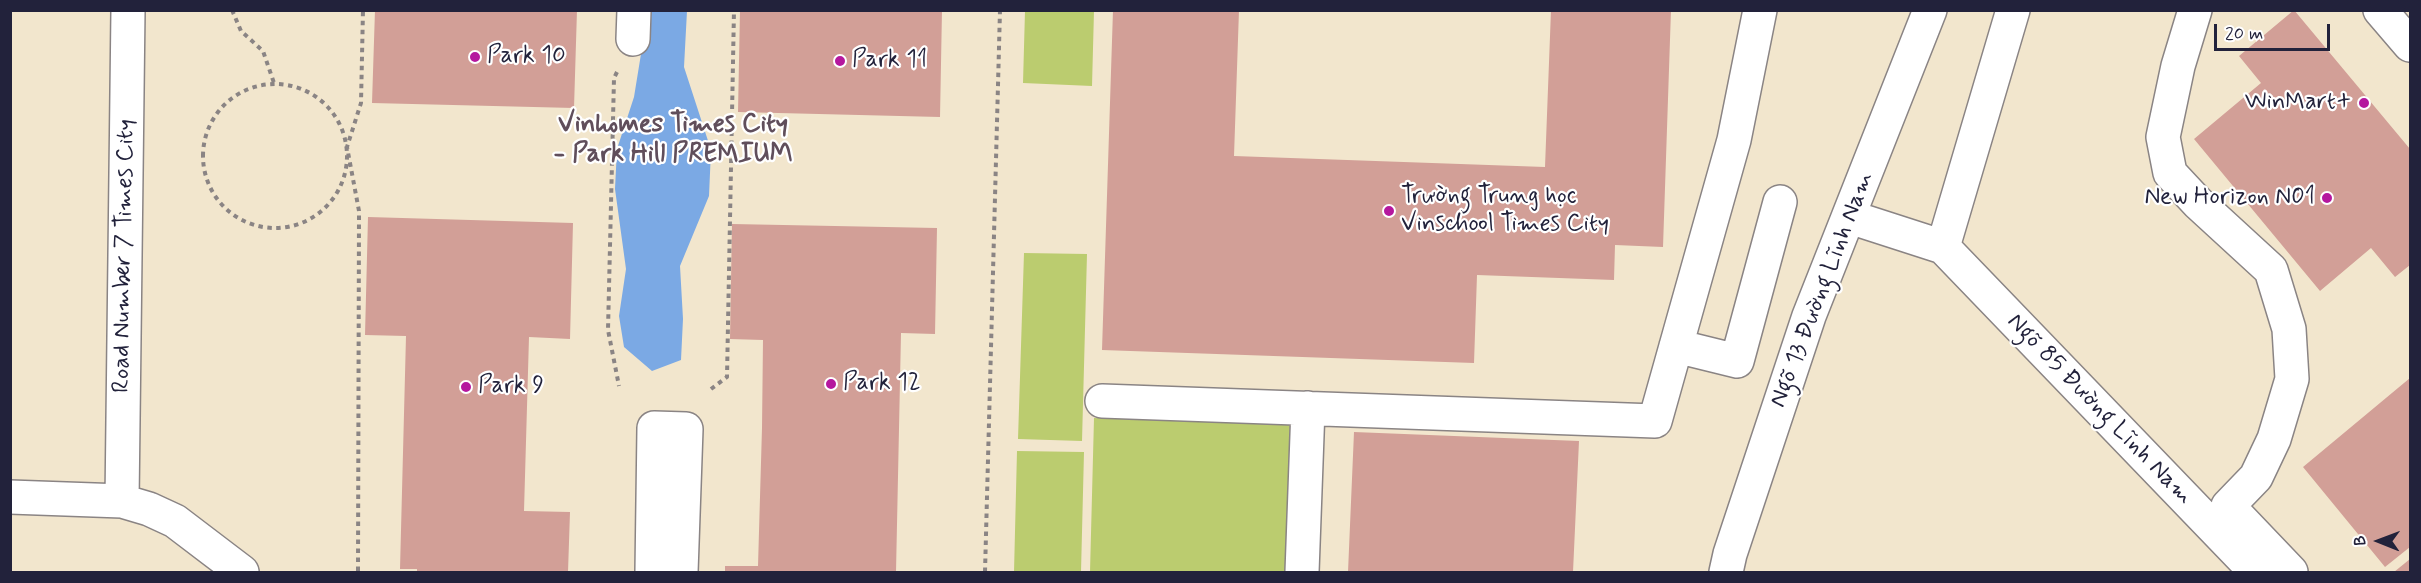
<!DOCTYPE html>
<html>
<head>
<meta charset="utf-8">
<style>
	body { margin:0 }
	#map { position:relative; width:2421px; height:583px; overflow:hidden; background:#f2e6cd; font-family:Mynerve,sans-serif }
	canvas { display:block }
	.frame { position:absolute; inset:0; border:12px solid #22223b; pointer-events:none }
	.north { position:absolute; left:2349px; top:511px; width:60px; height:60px; -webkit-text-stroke:4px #fff; paint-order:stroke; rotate:271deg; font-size:16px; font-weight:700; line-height:24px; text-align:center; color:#22223b }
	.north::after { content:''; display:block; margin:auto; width:21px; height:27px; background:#22223b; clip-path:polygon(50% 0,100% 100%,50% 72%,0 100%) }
	.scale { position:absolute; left:2214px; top:24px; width:116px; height:27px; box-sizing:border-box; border:3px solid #22223b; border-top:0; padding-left:8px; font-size:18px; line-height:21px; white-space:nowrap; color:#22223b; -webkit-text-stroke:4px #fff; paint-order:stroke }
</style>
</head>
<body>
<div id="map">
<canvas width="2421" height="583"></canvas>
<div class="frame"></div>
<div class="north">B</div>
<div class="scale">20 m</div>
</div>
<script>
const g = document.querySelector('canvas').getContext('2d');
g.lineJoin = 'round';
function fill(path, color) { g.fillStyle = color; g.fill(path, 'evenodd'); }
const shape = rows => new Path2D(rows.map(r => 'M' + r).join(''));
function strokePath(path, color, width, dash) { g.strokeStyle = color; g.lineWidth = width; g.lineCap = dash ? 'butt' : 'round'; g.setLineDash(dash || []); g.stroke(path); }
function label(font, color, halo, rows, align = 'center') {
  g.font = font + ' Mynerve,sans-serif'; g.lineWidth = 4.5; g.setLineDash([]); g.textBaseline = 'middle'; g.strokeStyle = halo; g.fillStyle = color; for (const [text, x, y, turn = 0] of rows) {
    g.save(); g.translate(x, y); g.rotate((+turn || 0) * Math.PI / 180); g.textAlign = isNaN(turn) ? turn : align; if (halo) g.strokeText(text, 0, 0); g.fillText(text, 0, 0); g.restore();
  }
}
const green = shape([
	[1025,11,1094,11,1092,86,1023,83],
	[1024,253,1087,254,1082,441,1018,439],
	[1094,418,1290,422,1286,572,1090,572],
	[1017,451,1084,452,1081,572,1014,572]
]);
const water = shape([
	[648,11,687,11,684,67,711,150,709,196,680,266,683,319,681,360,652,371,624,347,619,316,626,269,615,189,617,149,634,97]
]);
const building = shape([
	[375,10,577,10,574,108,372,103],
	[740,10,942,10,940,117,738,112],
	[1113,10,1239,10,1234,156,1545,167,1551,10,1671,10,1663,247,1615,245,1614,280,1477,275,1474,363,1102,350],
	[2294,10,2410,149,2410,265,2395,277,2371,248,2320,291,2194,139,2261,83,2239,56],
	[368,217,573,223,570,339,529,337,524,511,570,512,568,572,417,572,417,569,400,569,406,336,365,335],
	[732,224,937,228,935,334,901,333,896,572,725,572,725,566,758,566,762,428,763,340,730,339],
	[2410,378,2410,547,2385,567,2303,467],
	[1354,432,1579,441,1573,572,1348,572],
	[2410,559,2410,572,2394,572]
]);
const path = shape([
	[232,10,241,31,263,51,274,83],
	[617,72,614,78,608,330,619,386],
	'203 156a72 72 0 1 1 144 0a72 72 0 1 1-144 0Z',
	[711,389,727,377,734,10],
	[358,571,359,211,347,147,361,103,363,10],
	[985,572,1000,10]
]);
const minor = shape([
	[2195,10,2178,66,2163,137,2170,173,2198,203,2271,270,2289,329,2292,379,2274,439,2256,477,2228,506,2291,572],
	[2380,10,2410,45],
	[633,39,634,10],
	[1850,217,1943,247,2256,572],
	[1943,247,2013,10],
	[1676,346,1737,361,1780,202],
	[1102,401,1655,421,1734,140,1760,10],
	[10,497,122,501,149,509,175,521,242,572],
	[122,501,128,10],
	[652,572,654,428,686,429,681,572],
	[1302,572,1308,408],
	[1726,572,1730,554,1809,316,1930,10]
]);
const markers = [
	[475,57,6,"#b5179e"],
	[840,61,6,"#b5179e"],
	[2364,103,6,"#b5179e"],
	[2327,198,6,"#b5179e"],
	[1389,211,6,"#b5179e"],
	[831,384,6,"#b5179e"],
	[466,387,6,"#b5179e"]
];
const poiNames = [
	["Park 10",487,57],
	["Park 11",852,61],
	["WinMart+",2352,103,"right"],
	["Trường Trung học",1401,197],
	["Vinschool Times City",1401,225],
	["New Horizon N01",2315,198,"right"],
	["Park 12",843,384],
	["Park 9",478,387]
];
const streetNames = [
	["Road Number 7 Times City",125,256,-89],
	["Ngõ 13 Đường Lĩnh Nam",1823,290,-69],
	["Ngõ 85 Đường Lĩnh Nam",2099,410,46]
];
const neighbourhoodNames = [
	["Vinhomes Times City",673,126],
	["- Park Hill PREMIUM",673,156]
];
fill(green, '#bbcc6f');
fill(water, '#7ba9e4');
fill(building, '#d29f97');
strokePath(minor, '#8a8484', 36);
strokePath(path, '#8a8484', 4, [4.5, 4.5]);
strokePath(minor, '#fff', 33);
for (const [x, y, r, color] of markers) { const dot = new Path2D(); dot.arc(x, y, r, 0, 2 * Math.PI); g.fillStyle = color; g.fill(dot); strokePath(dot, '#fff', 2); }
label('24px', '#22223b', '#fff', poiNames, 'left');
label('24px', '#22223b', '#fff', streetNames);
label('bold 26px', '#604e5b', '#fff', neighbourhoodNames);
</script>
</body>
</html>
